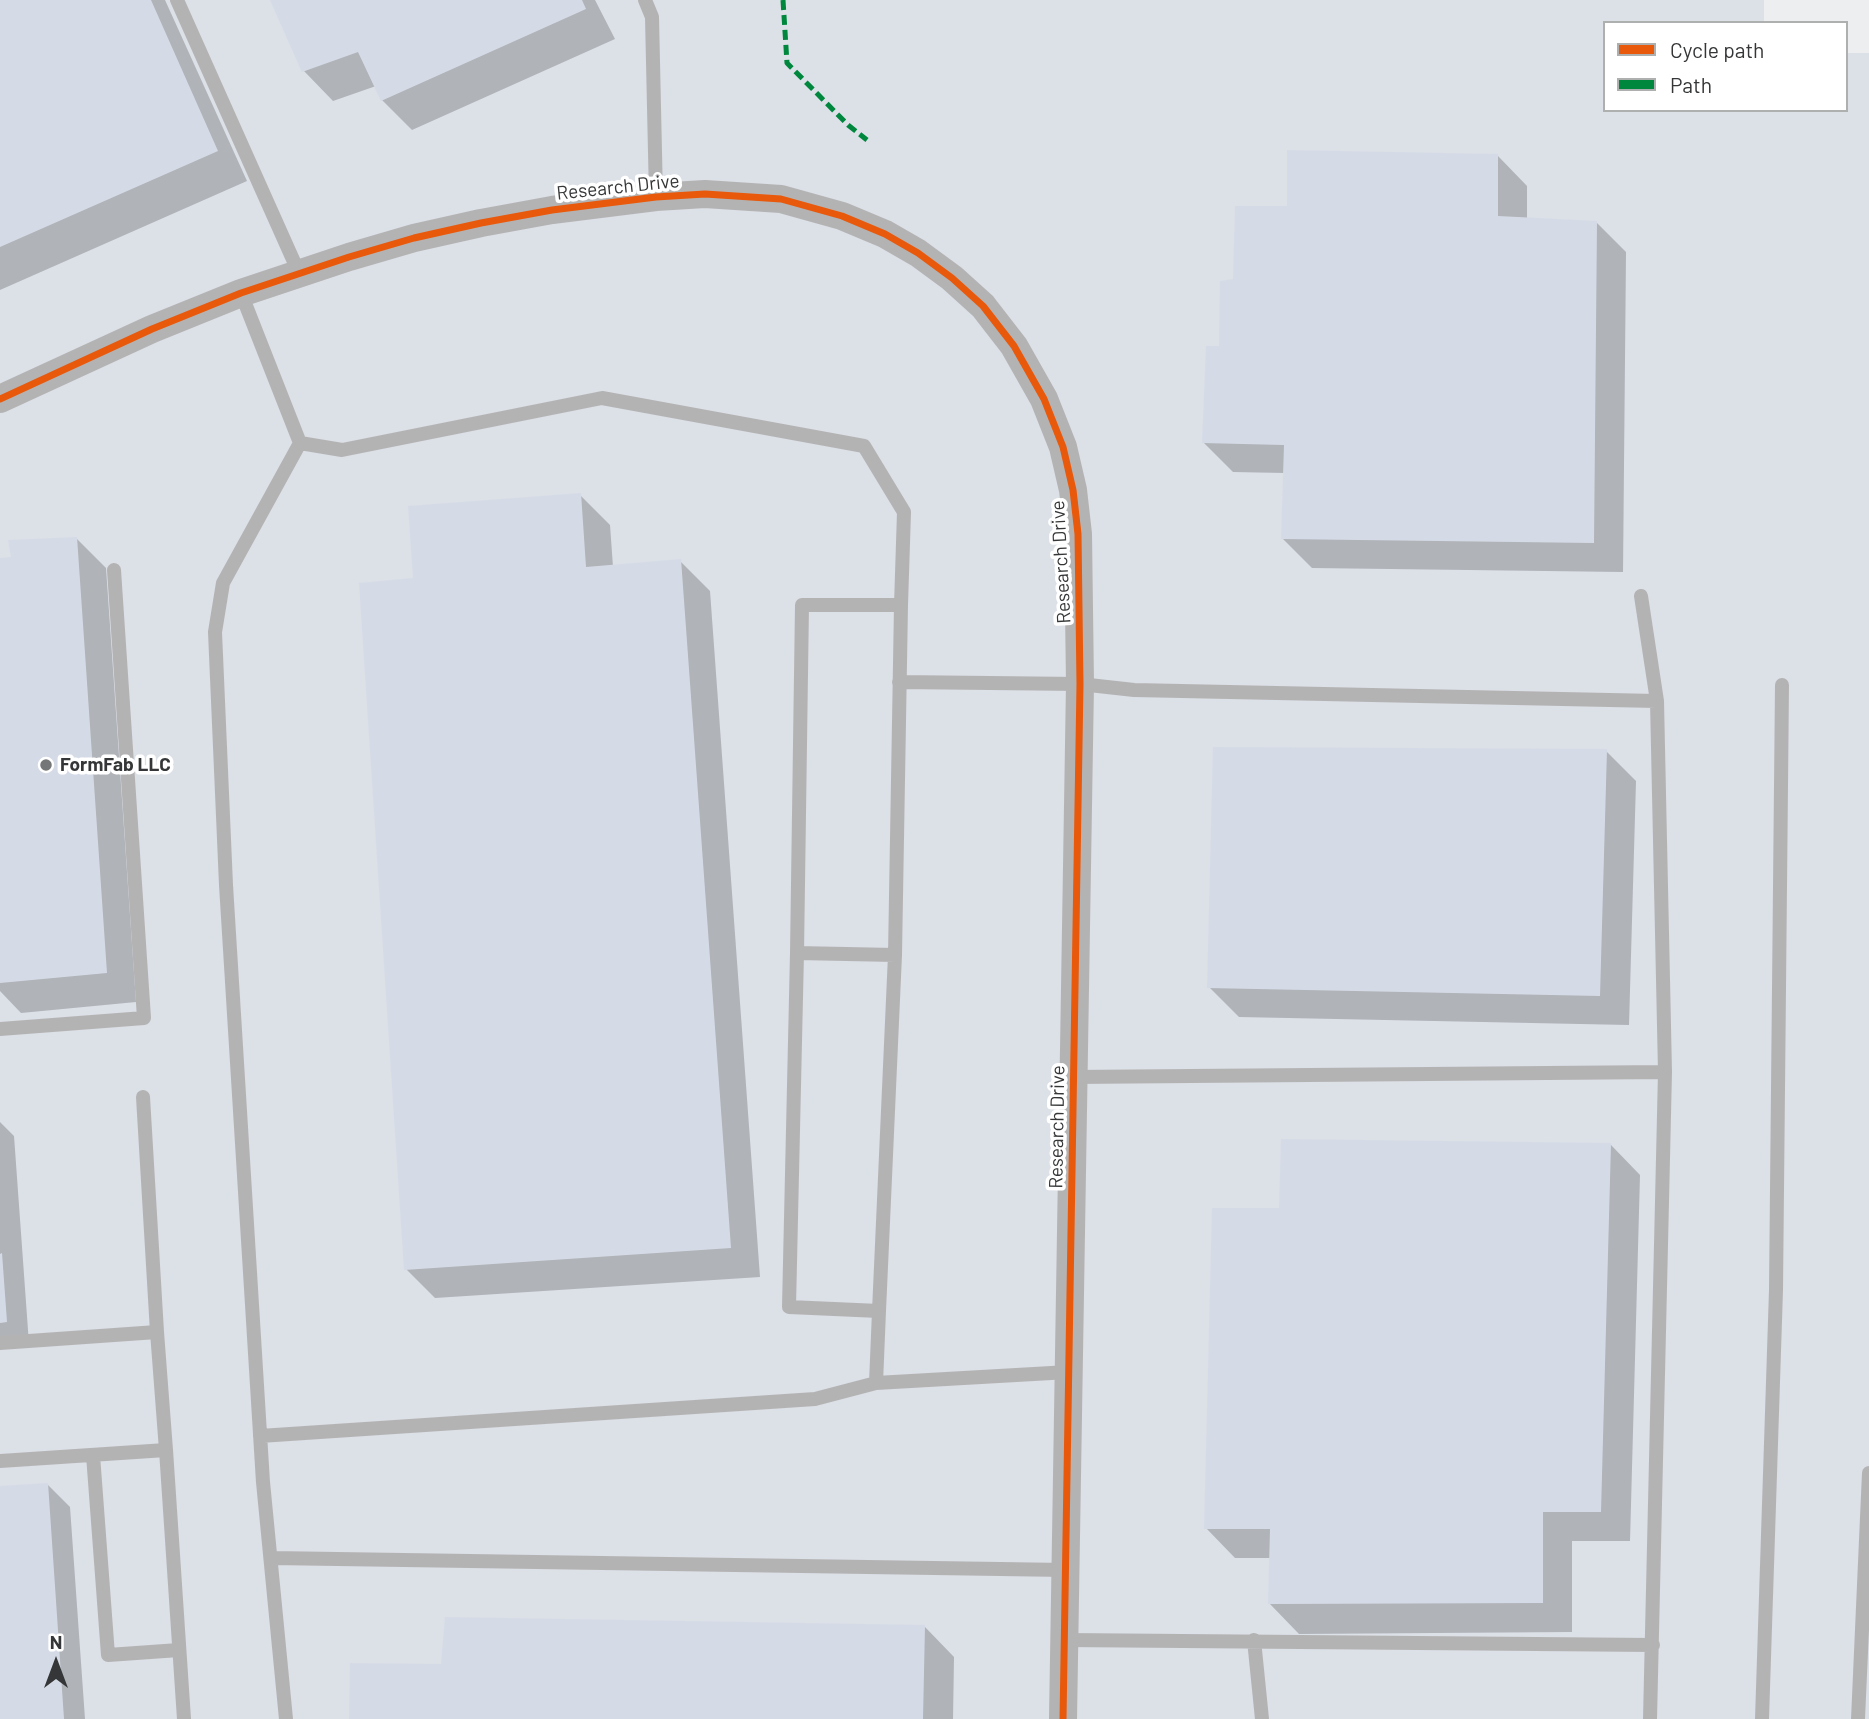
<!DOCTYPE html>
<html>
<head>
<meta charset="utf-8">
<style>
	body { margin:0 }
	#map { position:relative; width:1869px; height:1719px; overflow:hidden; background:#eceef0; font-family:Barlow,sans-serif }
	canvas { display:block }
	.legend { position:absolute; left:1603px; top:21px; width:245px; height:91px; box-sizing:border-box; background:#fff; border:2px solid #aeafaf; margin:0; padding:9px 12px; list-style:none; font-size:21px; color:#353637 }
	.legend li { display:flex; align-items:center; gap:14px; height:35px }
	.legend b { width:35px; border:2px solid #aeafaf }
	.north { position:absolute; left:21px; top:1628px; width:70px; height:70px; -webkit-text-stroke:5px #fff; paint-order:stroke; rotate:0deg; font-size:19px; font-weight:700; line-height:28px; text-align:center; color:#353637 }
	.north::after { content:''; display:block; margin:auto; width:24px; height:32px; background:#353637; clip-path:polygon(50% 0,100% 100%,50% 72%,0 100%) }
</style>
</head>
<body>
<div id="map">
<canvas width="1869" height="1719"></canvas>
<ul class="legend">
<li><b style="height:9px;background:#e8590c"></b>Cycle path</li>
<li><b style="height:9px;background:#00873e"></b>Path</li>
</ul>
<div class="north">N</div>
</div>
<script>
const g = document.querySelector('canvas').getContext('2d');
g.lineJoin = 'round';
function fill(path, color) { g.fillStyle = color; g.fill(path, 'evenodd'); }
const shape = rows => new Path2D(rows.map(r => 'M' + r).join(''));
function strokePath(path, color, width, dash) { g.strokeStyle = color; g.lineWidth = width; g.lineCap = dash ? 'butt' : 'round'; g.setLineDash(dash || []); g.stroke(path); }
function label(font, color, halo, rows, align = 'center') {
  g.font = font + ' Barlow,sans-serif'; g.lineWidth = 7; g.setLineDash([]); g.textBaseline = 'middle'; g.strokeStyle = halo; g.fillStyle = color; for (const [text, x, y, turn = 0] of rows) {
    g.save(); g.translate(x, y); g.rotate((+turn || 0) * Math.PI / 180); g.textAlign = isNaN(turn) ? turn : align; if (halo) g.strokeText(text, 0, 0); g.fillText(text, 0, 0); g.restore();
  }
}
const built = shape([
	[0,0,1764,0,1764,23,1605,23,1605,110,1846,110,1846,53,1869,53,1869,1719,0,1719]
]);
const shadow = shape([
	[0,0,165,0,247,181,0,290],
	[272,0,595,0,615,39,412,130,382,100,376,86,333,101,304,71],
	[1498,156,1527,186,1527,219,1596,222,1626,252,1623,572,1312,568,1282,538,1285,473,1233,472,1203,442,1235,281,1288,207],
	[580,495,610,525,613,567,680,561,710,591,760,1277,435,1298,406,1269,415,580],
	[76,538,106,568,136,1002,21,1013,0,991,0,560,13,558],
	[1606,751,1636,781,1629,1025,1239,1017,1209,987],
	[0,1122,14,1136,29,1344,0,1346],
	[1611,1145,1640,1175,1630,1541,1572,1541,1572,1632,1299,1634,1270,1604,1271,1558,1235,1558,1206,1528,1281,1209],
	[47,1484,70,1507,85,1719,0,1719,0,1488],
	[925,1627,954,1657,953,1719,350,1719,443,1666]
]);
const building = shape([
	[0,0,151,0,218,151,0,247],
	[270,0,582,0,586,9,381,101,358,52,302,72],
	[1287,150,1498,154,1498,216,1597,221,1594,543,1281,539,1284,445,1202,443,1206,346,1219,346,1220,281,1233,279,1235,206,1287,206],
	[581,493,586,567,681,559,731,1248,404,1270,359,583,413,578,408,506],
	[77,537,107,973,0,983,0,558,11,557,8,540],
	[1213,747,1607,749,1600,996,1207,988],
	[1281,1139,1611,1143,1601,1512,1543,1512,1543,1603,1268,1604,1270,1529,1204,1529,1212,1208,1279,1208],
	[2,1253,7,1322,0,1323,0,1254],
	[48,1483,64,1719,0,1719,0,1486],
	[445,1617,925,1625,923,1719,349,1719,350,1663,441,1664]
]);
const service = shape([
	[177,0,299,273],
	[645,0,652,17,656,197],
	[241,293,300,443,223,583,215,632,226,885,263,1482,286,1719],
	[300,443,342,450,602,398,864,446,904,512,901,605,802,605,797,953,895,955,901,605],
	[1641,596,1657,701,1665,1072,1650,1719],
	[899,682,1080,684,1134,690,1657,701],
	[797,953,789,1307,879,1311,876,1383,1069,1372],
	[0,1029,144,1018,114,570],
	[1073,1077,1665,1072],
	[879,1311,895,955],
	[157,1332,166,1450],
	[0,1343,157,1332,143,1097],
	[260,1436,815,1399,876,1383],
	[93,1455,108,1655,179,1650],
	[0,1461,166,1450,184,1719],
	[271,1558,1066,1570],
	[1065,1640,1653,1645],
	[1254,1640,1262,1719],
	[1762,1719,1776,1290,1782,685],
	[1858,1719,1869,1473]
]);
const minor = shape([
	[0,399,152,329,241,293,349,257,414,238,481,223,552,210,656,197,705,194,781,199,842,216,885,234,918,253,952,278,983,306,1014,346,1044,399,1063,447,1073,490,1078,534,1080,684,1063,1719]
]);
const quiet = shape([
	[783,0,787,63,848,125,867,140]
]);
const cycleway = shape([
	[0,399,152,329,241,293,349,257,414,238,481,223,552,210,656,197,705,194,781,199,842,216,885,234,918,253,952,278,983,306,1014,346,1044,399,1063,447,1073,490,1078,534,1080,684,1063,1719]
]);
const markers = [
	[46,765,7,"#757678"]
];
const streetNames = [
	["Research Drive",618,187,-6],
	["Research Drive",1061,562,-93],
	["Research Drive",1057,1127,-89]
];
const poiNames = [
	["FormFab LLC",60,765]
];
fill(built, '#dce0e7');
fill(shadow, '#0003');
fill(building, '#d5dbe6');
strokePath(service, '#b4b3b4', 14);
strokePath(minor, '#b4b3b4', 28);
strokePath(quiet, '#00873e', 5, [10, 5]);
strokePath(cycleway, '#e8590c', 7);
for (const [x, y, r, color] of markers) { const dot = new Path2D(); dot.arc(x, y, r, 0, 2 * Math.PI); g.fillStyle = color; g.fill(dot); strokePath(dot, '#fff', 2.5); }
label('19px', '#353637', '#fff', streetNames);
label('bold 19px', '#353637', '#fff', poiNames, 'left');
</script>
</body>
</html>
